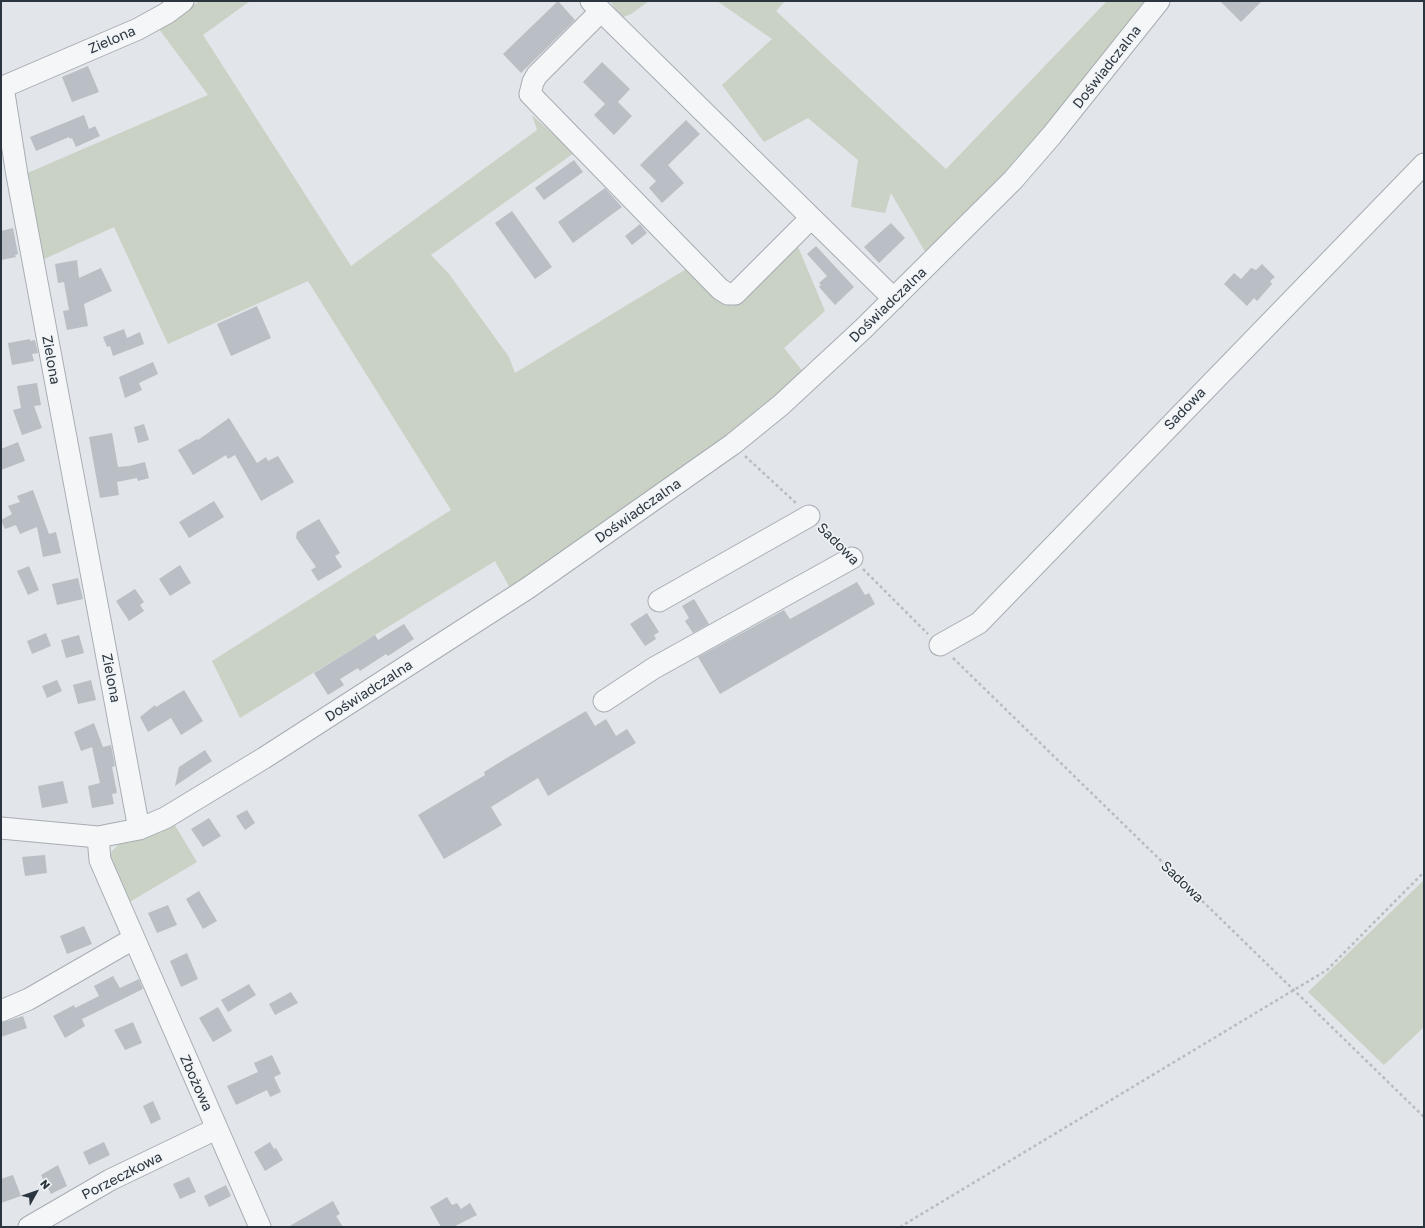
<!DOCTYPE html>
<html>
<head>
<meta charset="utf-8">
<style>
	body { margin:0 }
	#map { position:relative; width:1425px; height:1228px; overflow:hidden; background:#e2e5e9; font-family:"Golos Text",sans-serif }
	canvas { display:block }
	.frame { position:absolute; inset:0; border:2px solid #2b353f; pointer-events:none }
	.north { position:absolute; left:16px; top:1172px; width:40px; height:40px; -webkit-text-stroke:3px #f1f4f6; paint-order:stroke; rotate:50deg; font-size:11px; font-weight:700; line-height:16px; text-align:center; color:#2b353f }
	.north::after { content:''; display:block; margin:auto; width:14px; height:18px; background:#2b353f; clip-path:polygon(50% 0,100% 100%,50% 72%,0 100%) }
</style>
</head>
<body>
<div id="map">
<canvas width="1425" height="1228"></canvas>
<div class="frame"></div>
<div class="north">N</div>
</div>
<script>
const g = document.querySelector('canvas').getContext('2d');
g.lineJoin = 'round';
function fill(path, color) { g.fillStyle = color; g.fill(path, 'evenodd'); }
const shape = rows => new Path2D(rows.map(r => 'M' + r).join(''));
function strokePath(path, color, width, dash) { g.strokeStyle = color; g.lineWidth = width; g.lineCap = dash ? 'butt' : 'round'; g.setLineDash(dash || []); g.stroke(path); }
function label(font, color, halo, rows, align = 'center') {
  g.font = font + ' "Golos Text",sans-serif'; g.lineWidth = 3; g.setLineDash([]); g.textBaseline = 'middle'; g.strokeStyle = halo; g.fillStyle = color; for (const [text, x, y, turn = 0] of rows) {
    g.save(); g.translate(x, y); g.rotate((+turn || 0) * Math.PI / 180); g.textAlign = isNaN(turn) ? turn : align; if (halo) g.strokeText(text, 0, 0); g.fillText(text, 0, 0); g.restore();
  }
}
const green = shape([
	[199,1,250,1,203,35,351,266,537,130,532,115,574,153,431,255,449,274,509,357,515,373,688,268,732,306,796,242,825,311,784,348,804,373,733,435,511,590,495,561,240,718,212,661,451,510,308,281,168,344,114,227,40,261,23,175,208,95,159,29],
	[610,1,649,1,631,14,621,18],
	[717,1,785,1,776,11,946,169,1107,1,1151,1,1010,173,927,255,891,193,885,213,851,207,858,160,808,118,764,142,722,85,772,39],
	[173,822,197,862,128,903,110,861,111,852,120,843],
	[1424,880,1424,1027,1384,1065,1308,992]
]);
const building = shape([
	[558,1,575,20,521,73,503,54],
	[1220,1,1262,1,1241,22],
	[602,62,630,89,618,102,632,116,614,135,594,115,605,104,583,82],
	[88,66,99,92,72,102,62,77],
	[84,115,89,129,95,126,100,136,76,147,72,138,70,139,69,137,36,151,30,137],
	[686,120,700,134,668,165,684,183,662,203,649,188,656,181,640,165],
	[574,160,583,172,544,200,535,188],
	[605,188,622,207,573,243,558,222],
	[512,211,552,267,535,279,495,223],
	[891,223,905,238,879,263,864,247],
	[640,224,647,233,632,245,625,236],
	[13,228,18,254,15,255,16,257,1,260,1,231],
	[816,246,854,287,835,305,819,287,821,285,819,283,827,276,807,254],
	[77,260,79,278,101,268,112,291,84,304,88,326,67,330,63,311,69,310,65,288,64,282,58,283,55,264],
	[1262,264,1275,277,1270,281,1272,284,1257,301,1254,298,1247,306,1224,284,1234,273,1241,279,1251,268,1256,270],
	[257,306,271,338,231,356,217,324],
	[124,329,127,338,140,332,144,344,113,356,110,346,107,347,103,337],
	[30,339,30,341,35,340,38,353,32,354,34,361,12,365,8,343],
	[153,362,158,374,139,383,142,390,125,398,119,377],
	[37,383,41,405,34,406,42,428,22,435,13,410,21,408,17,386],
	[229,418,257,463,266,457,268,461,278,456,294,482,261,501,235,455,228,459,226,455,193,475,178,450,197,439,198,440],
	[144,424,149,440,138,443,134,427],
	[112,433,118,467,129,466,145,462,149,478,138,481,137,478,117,482,119,495,100,498,89,437],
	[18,442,25,461,1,470,1,449],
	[33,490,49,534,56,532,61,553,43,557,37,527,20,534,16,525,5,529,1,520,12,514,8,506,20,502,17,496],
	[214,501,224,517,189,538,179,522],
	[319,519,340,553,335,556,342,567,318,581,311,570,316,567,296,538,297,532],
	[180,565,191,583,170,596,159,579],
	[29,566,39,590,28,595,17,571],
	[78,578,83,599,57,605,52,584],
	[857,582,865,595,869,593,875,604,720,694,698,657,784,610,790,619],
	[135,589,144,602,140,605,144,611,129,621,116,601],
	[694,599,709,624,693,633,685,621,689,618,682,606],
	[647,613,659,632,654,635,656,639,645,646,630,624],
	[404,624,414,639,388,656,386,654,360,671,358,668,340,679,344,685,328,695,314,673,375,635,378,640],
	[46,633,51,646,32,654,27,641],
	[79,635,84,653,66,658,61,640],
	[57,680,62,691,47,698,42,686],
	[91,680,96,700,78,704,73,685],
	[184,690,203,721,181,735,171,718,148,732,140,717,155,705,156,707],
	[586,711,595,726,606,719,616,736,627,729,636,743,548,796,538,778,491,807,502,825,444,859,418,815,485,775,484,772,510,756],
	[94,723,103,747,111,745,115,766,112,767,117,793,112,794,114,804,92,808,88,786,100,783,92,747,81,751,74,732],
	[205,750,212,761,175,786,179,767],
	[63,781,68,803,42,808,38,786],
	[247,810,255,823,245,830,236,816],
	[209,818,221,836,203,847,191,829],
	[45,855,47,873,25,876,22,857],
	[199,891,217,921,203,929,186,899],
	[168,905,177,925,157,933,148,913],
	[84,926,92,944,67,954,60,936],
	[187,953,198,979,181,987,170,961],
	[113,976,120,988,139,979,143,989,82,1019,85,1026,65,1038,53,1016,74,1005,75,1008,99,996,94,986],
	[249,984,256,995,228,1012,221,1000],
	[291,992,298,1003,275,1015,269,1004],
	[218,1007,232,1031,213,1042,199,1018],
	[23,1016,27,1028,1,1037,1,1023],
	[133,1022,142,1043,125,1050,114,1030],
	[272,1055,281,1074,274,1077,281,1092,270,1097,267,1090,236,1105,227,1086,258,1072,254,1063],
	[153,1101,161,1119,151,1124,143,1106],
	[104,1142,110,1155,89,1165,83,1152],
	[270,1142,274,1149,276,1148,283,1160,265,1171,254,1152],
	[58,1165,67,1186,51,1194,41,1175],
	[13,1175,21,1196,1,1203,1,1179],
	[189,1177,196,1192,180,1199,173,1184],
	[226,1185,231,1196,209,1207,204,1196],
	[447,1197,452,1205,457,1203,461,1209,470,1203,477,1215,453,1227,441,1227,430,1207],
	[333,1201,340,1214,336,1216,343,1227,288,1227]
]);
const path = shape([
	[745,456,797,504],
	[821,527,840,546],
	[863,569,928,634],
	[953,658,1424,1117],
	[900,1227,1327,970,1424,872]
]);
const minor = shape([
	[591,1,894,299],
	[601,11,537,75,533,82,530,94,720,289,728,294,735,294,811,218],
	[659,601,809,516],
	[940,645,979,623,1424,164],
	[604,701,654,668,852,558],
	[1,828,98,837,139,829,165,818,264,758,528,588,733,444,781,405,863,329,1013,180,1052,135,1159,1],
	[139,829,17,175,3,87,138,29,167,13,183,1],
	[98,837,100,860,260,1227],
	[1,1011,29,999,133,939],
	[29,1227,110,1180,216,1129]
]);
const streetNames = [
	["Zielona",112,40,-23],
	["Doświadczalna",1107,67,-52],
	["Doświadczalna",888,305,-44],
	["Zielona",51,360,80],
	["Sadowa",1185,409,-46],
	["Doświadczalna",638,511,-35],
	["Sadowa",838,544,45],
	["Zielona",111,678,79],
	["Doświadczalna",369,691,-33],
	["Sadowa",1182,882,44],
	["Zbożowa",196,1083,66],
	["Porzeczkowa",122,1176,-27]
];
fill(green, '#c9d2c4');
fill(building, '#b9bfc5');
strokePath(minor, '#a7adb3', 23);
strokePath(path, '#b8bcc0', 2.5, [3, 3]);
strokePath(minor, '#f4f6f8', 21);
label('14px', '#2b353f', '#f1f4f6', streetNames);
</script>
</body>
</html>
